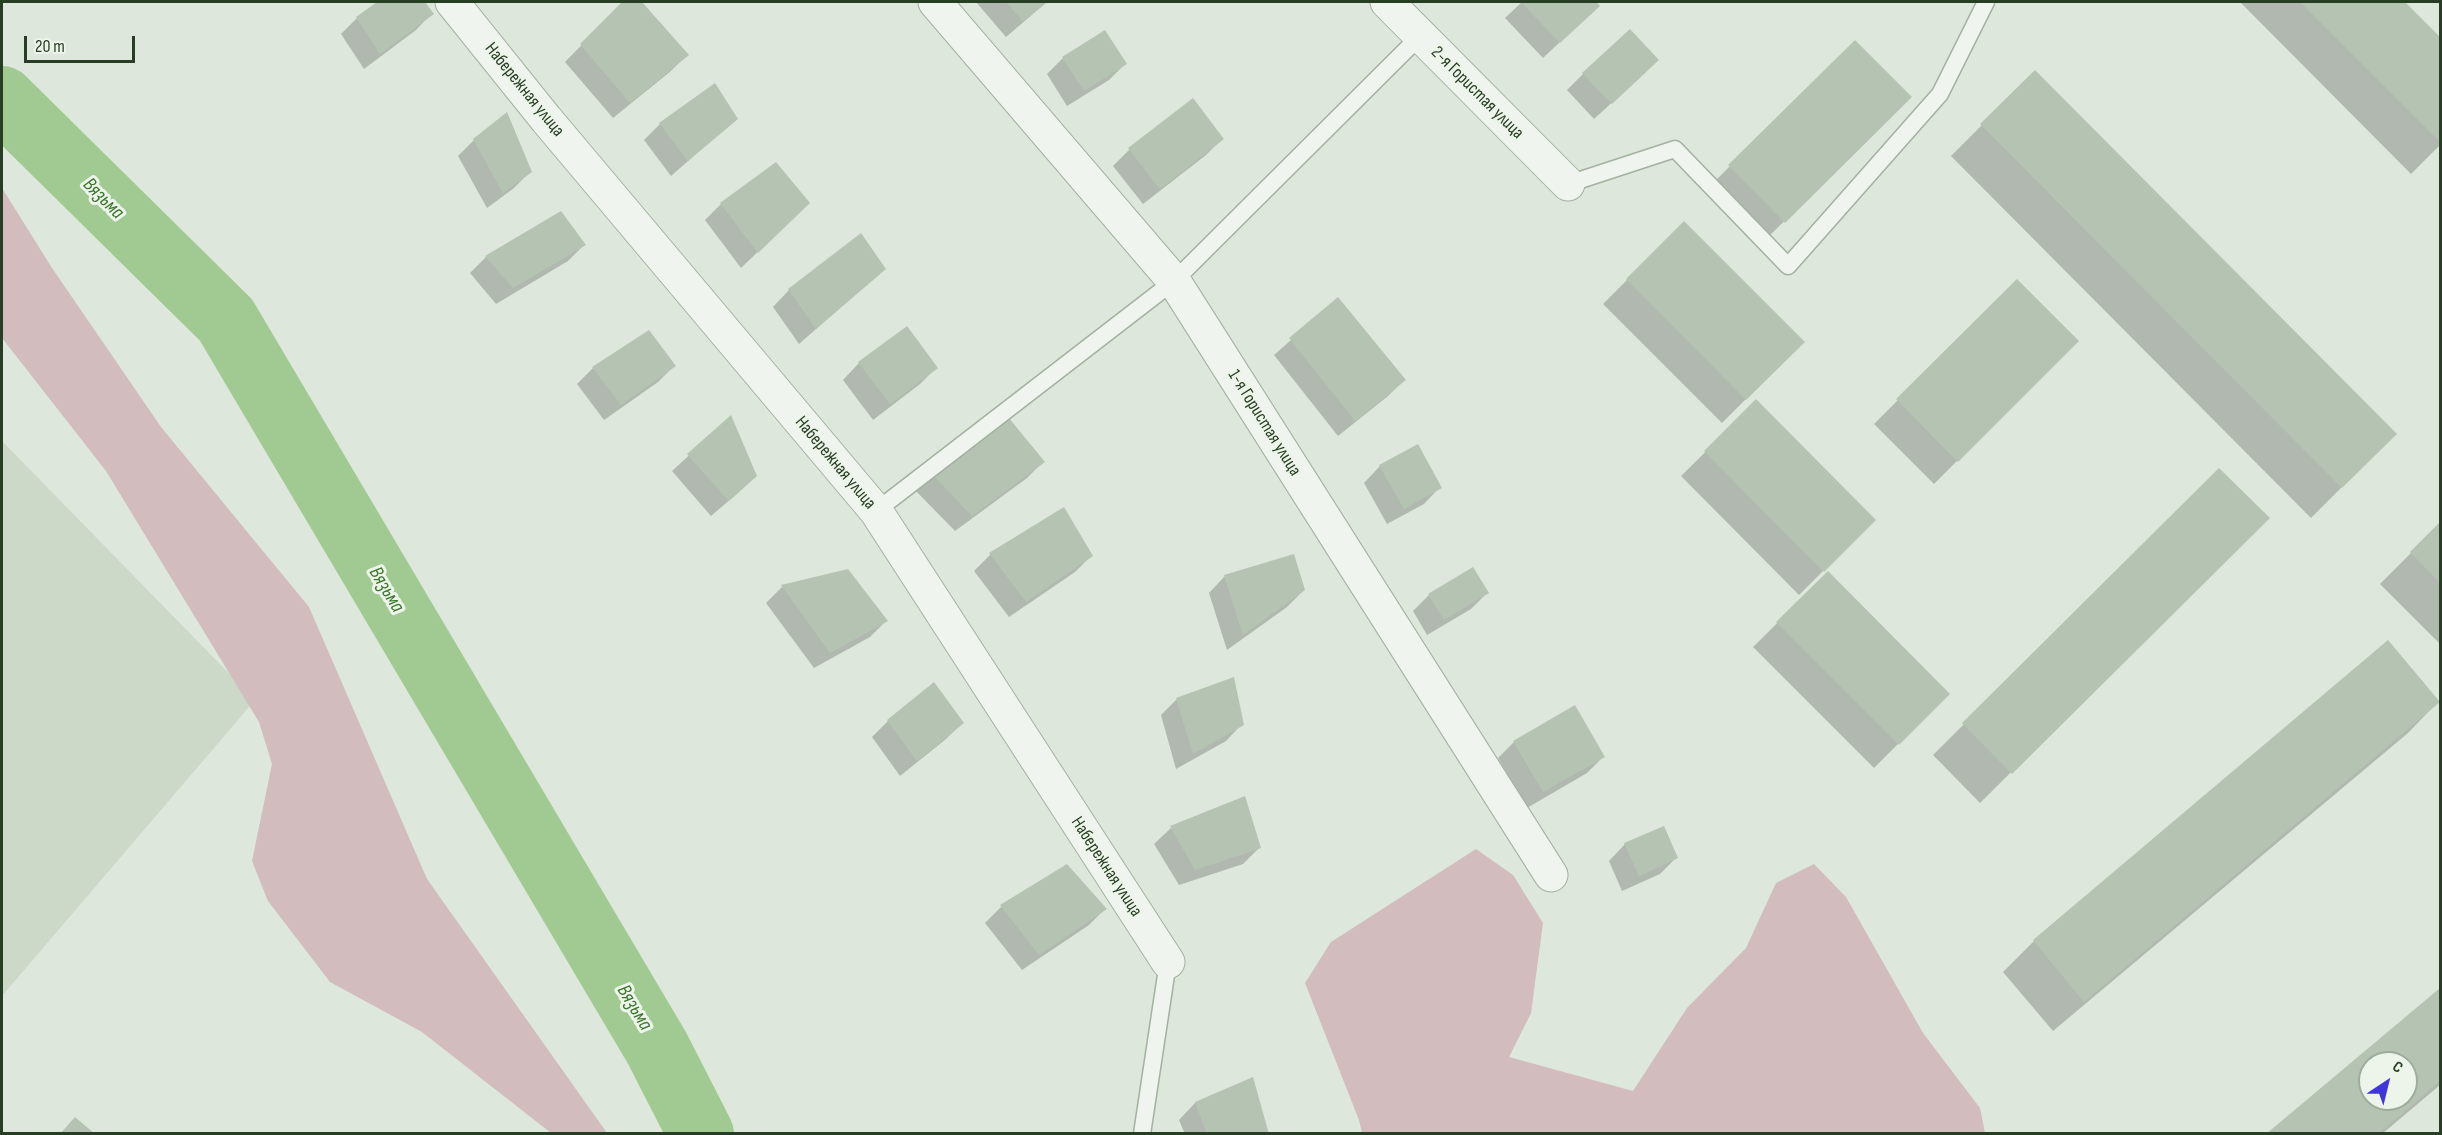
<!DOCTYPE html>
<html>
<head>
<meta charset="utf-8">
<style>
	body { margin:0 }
	#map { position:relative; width:2442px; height:1135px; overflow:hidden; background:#dde7db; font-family:"Sofia Sans Condensed",sans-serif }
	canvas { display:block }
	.frame { position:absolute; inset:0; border:3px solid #283e24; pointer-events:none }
	.north { position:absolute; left:2358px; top:1051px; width:60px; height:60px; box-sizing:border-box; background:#edf5eb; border:2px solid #9eac9b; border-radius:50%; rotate:35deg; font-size:16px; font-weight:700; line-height:24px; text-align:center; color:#283e24 }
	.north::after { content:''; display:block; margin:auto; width:21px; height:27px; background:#4235d7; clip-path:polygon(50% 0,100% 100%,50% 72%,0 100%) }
	.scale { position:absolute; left:24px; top:36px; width:111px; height:27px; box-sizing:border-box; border:3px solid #283e24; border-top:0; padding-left:8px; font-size:18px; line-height:21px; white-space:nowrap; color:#283e24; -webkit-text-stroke:4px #edf5eb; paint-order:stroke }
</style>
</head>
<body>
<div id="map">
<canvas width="2442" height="1135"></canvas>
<div class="frame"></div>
<div class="north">С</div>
<div class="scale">20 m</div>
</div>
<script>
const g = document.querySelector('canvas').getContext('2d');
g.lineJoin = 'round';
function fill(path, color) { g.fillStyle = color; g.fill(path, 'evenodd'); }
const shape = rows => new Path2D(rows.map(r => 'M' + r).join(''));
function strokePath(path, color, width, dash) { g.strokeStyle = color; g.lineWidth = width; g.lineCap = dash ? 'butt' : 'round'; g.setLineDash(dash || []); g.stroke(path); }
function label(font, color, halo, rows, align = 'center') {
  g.font = font + ' "Sofia Sans Condensed",sans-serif'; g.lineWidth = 6; g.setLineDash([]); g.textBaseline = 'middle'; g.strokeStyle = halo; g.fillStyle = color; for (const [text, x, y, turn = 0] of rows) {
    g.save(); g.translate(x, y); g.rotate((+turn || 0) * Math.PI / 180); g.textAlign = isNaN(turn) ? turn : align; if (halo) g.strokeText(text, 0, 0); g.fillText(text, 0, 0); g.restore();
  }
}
const built = shape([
	[2,441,255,700,2,996]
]);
const green = shape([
	[2,188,52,268,161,427,309,607,427,879,607,1133,551,1133,422,1032,330,982,268,901,252,861,272,764,259,722,106,471,2,338],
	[1476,849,1513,875,1543,923,1531,1013,1509,1057,1633,1091,1687,1008,1746,948,1776,883,1814,864,1846,897,1923,1033,1980,1108,1985,1133,1362,1133,1359,1120,1305,983,1331,942]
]);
const shadow = shape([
	[380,2,423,2,432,13,416,30,364,69,341,34,357,18],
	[624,2,640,2,687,55,671,71,613,118,565,62],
	[976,2,1047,2,1006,37],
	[1522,2,1594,2,1598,6,1543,58,1505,18],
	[2240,2,2403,2,2440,39,2440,145,2411,174],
	[1855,42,1910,97,1760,245,1706,190],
	[1063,58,1125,64,1109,80,1067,106,1047,74],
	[2035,72,2395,434,2311,518,1951,156],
	[1583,74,1641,76,1594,119,1567,90],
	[736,119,671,176,644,140,660,124],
	[1222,139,1206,155,1143,204,1113,166,1129,150],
	[474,140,530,172,514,188,487,208,458,156],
	[776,164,792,219,741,268,705,220,721,204],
	[561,213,584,245,568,261,496,304,470,273,486,257],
	[1684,223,1803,342,1722,423,1603,304],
	[884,269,799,344,773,307,789,290],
	[2017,281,2077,341,1934,484,1874,424],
	[1338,299,1404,380,1388,396,1338,436,1274,355],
	[859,363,936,368,920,384,873,420,843,380],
	[674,366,658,382,604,420,577,384,593,368],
	[1756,402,1874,520,1799,595,1681,476],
	[1004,414,1043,462,1027,478,955,531,913,488],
	[730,418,739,492,711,516,672,471],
	[1380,466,1440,487,1424,504,1387,524,1364,483],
	[2219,470,2267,518,1980,803,1933,755],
	[1063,509,1091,556,1075,572,1009,617,974,571,990,555],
	[2440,524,2440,644,2380,584],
	[848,571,886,621,870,637,814,668,766,603,782,587],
	[1828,573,1948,694,1874,768,1753,647],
	[1225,576,1304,590,1287,607,1227,650,1209,593],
	[1487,593,1471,609,1427,635,1413,611,1429,595],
	[2388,642,2438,702,2408,733,2053,1031,2003,972,2034,941],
	[1177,699,1242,724,1226,741,1176,769,1161,715],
	[888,721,962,723,946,739,900,776,872,737],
	[1514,742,1603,757,1587,773,1527,808,1498,758],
	[1244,798,1260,847,1243,864,1179,885,1154,844,1171,828],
	[1625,844,1676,858,1660,874,1622,891,1609,861],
	[1001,907,1105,909,1089,925,1022,970,985,923],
	[2440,990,2440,1085,2382,1134,2269,1134],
	[2370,1063,2406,1063,2406,1099,2370,1099],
	[1252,1079,1268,1134,1185,1134,1179,1120,1195,1103]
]);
const river = shape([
	[2,99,226,320,657,1048,701,1134]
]);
const building = shape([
	[377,2,425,2,434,14,380,54,356,17],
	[622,2,642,2,689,55,630,103,580,44],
	[1006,2,1047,2,1023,21],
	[1521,2,1596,2,1600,6,1560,43],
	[2300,2,2405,2,2440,37,2440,142],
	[1630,29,1659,60,1612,104,1582,73],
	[1105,30,1127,64,1084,91,1062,57],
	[1855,40,1912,97,1785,223,1728,165],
	[2035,70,2397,434,2342,488,1980,124],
	[715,83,738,119,688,161,659,123],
	[1193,98,1224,139,1160,189,1128,148],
	[507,112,532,172,503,193,473,139],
	[776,162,810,203,758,253,720,203],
	[561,211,586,245,513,288,485,256],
	[1684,221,1805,342,1746,400,1626,279],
	[861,233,886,269,816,329,788,289],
	[2017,279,2079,341,1958,462,1896,399],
	[1338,297,1406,380,1355,421,1289,338],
	[907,326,938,368,890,404,858,362],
	[649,330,676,366,621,405,592,367],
	[1756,399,1876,520,1824,572,1704,451],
	[1004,412,1045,462,972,516,929,471],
	[731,415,757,476,729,501,687,454],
	[1418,444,1442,488,1404,509,1379,465],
	[2219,468,2270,518,2012,774,1962,723],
	[1064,507,1093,556,1026,602,989,553],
	[2440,522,2440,583,2410,552],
	[1294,554,1305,590,1243,635,1224,575],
	[1473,567,1489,593,1444,620,1428,594],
	[848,569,888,621,830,653,781,585],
	[1828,571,1950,694,1899,745,1776,622],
	[2388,640,2440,702,2084,1002,2033,940],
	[1234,677,1244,725,1193,754,1176,698],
	[934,682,964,723,917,761,887,720],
	[1575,705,1605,757,1543,792,1513,741],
	[1245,796,1261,848,1195,870,1170,826],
	[1664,826,1678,858,1639,876,1624,843],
	[1067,864,1107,909,1039,955,1000,905],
	[2440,988,2440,1081,2378,1134,2266,1134],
	[2370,1063,2406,1063,2406,1099,2370,1099],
	[1253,1077,1269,1134,1207,1134,1195,1102],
	[75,1117,95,1134,60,1134]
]);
const service = shape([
	[1568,184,1675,149,1788,266,1940,94,1986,2],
	[876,511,1174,281,1421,35],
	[1142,1134,1168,962]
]);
const minor = shape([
	[452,2,546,119,876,511,1168,962],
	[935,2,1174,281,1551,875],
	[1387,2,1568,184]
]);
const streetNames = [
	["Набережная улица",524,90,51],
	["2-я Гористая улица",1477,93,45],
	["1-я Гористая улица",1264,423,58],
	["Набережная улица",835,463,50],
	["Набережная улица",1106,867,57]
];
const waterNames = [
	["Вязьма",103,199,45],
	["Вязьма",386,590,59],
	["Вязьма",634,1008,59]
];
fill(built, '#ccd9c9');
fill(green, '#d2bcbd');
fill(shadow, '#0003');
strokePath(river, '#a1ca93', 66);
fill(building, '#b5c4b2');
strokePath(service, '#a3b1a0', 19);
strokePath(minor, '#a3b1a0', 35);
strokePath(service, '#eff5ee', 16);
strokePath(minor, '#eff5ee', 33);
label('18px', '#283e24', '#edf5eb', streetNames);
label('italic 20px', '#3c752c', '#edf5eb', waterNames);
</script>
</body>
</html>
